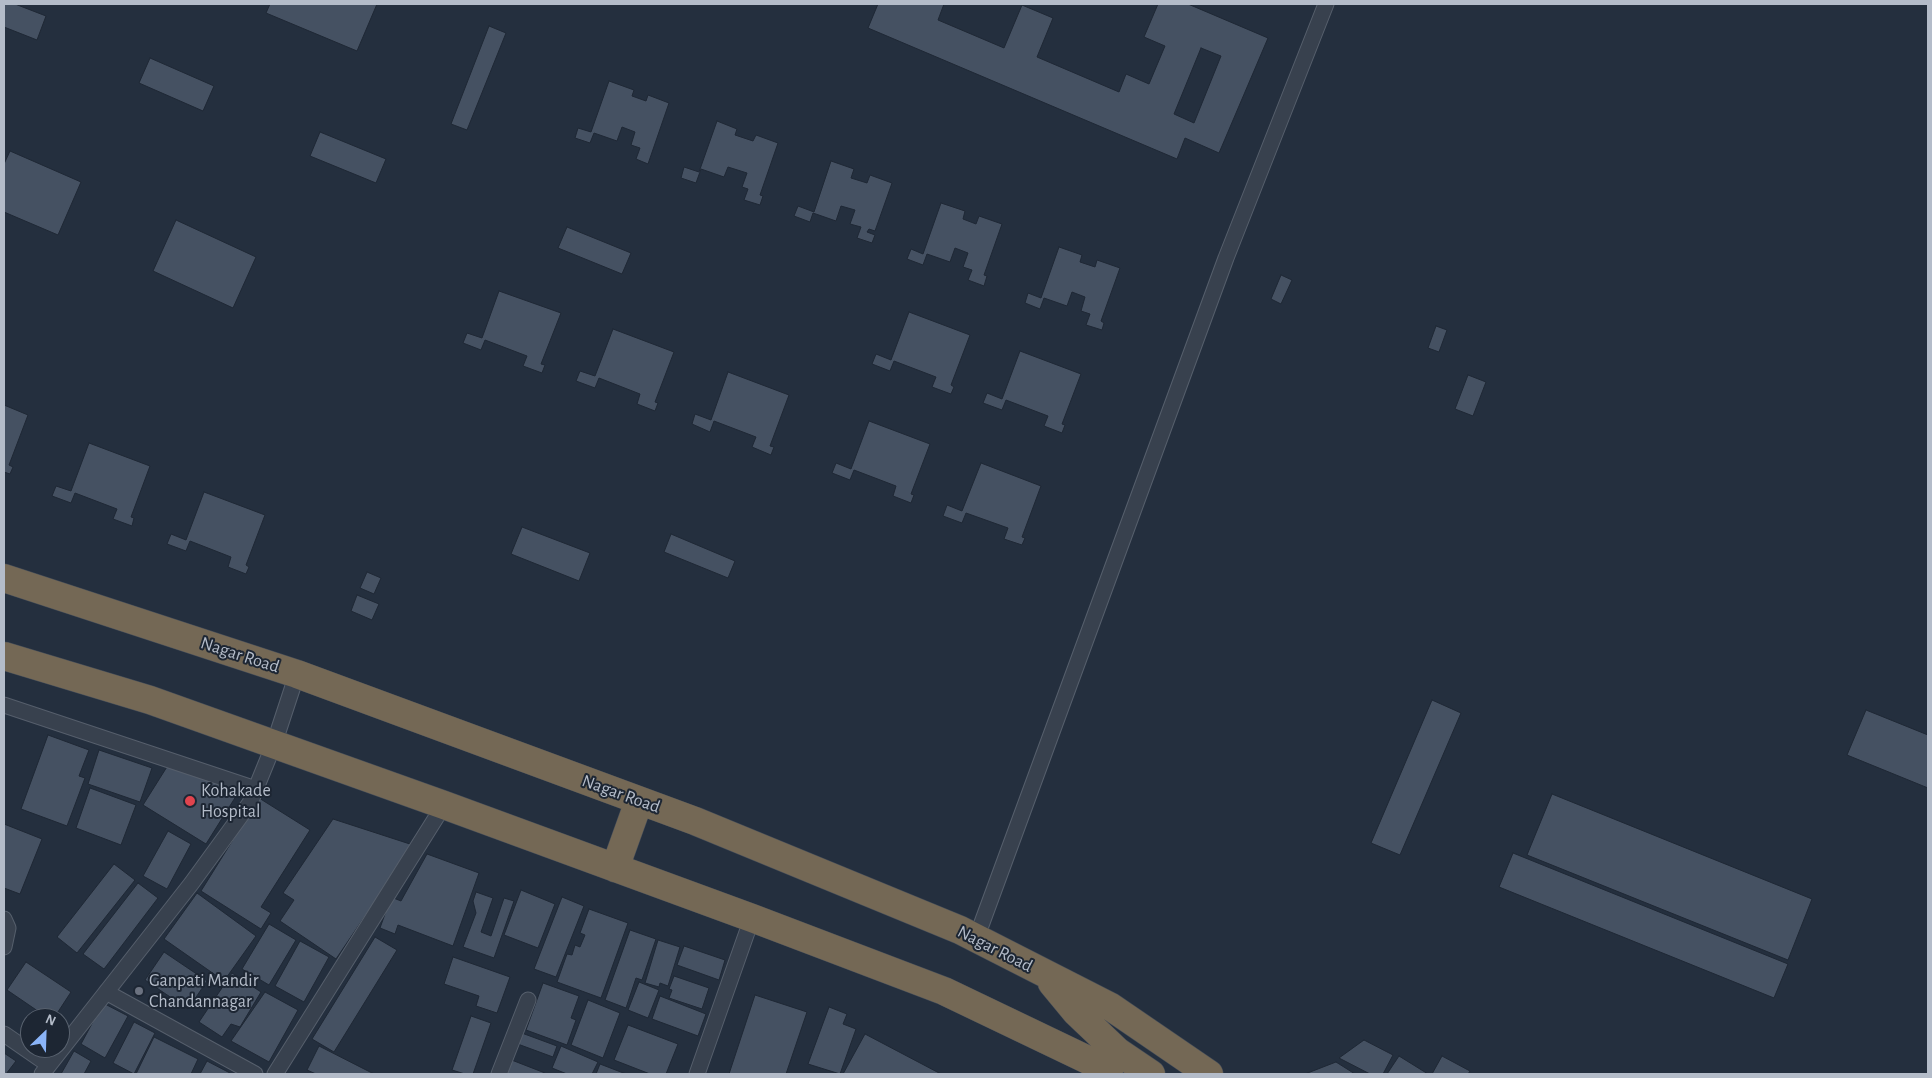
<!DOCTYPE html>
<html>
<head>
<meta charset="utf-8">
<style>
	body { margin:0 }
	#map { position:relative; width:1932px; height:1078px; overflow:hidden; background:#242f3e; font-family:"Alegreya Sans",sans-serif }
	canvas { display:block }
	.frame { position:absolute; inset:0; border:5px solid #b4bcc9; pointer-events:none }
	.north { position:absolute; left:20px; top:1008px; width:50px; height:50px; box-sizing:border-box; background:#1d2633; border:1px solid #59626f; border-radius:50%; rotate:24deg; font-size:14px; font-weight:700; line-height:20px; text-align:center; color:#b4bcc9 }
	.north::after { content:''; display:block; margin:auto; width:18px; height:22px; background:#8ab4f8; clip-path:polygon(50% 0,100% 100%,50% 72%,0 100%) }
</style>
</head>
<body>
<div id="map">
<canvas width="1932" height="1078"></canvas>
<div class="frame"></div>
<div class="north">N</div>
</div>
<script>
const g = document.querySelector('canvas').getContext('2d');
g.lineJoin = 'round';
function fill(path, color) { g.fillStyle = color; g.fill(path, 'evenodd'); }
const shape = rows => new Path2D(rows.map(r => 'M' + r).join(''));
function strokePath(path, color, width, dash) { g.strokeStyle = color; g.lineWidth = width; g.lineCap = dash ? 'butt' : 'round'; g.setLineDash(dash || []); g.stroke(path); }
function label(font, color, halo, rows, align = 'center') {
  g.font = font + ' "Alegreya Sans",sans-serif'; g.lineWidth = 4; g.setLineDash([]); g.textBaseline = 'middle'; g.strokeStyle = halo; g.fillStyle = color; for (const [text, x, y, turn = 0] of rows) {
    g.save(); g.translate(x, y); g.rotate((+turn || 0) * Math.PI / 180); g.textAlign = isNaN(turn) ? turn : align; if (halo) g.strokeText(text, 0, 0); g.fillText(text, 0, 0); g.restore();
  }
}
const building = shape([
	[4,4,15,4,46,16,37,40,4,27,4,4],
	[270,4,377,4,357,51,266,13,270,4],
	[878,4,944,4,938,20,1004,48,1022,5,1053,18,1037,57,1119,92,1126,74,1149,84,1165,46,1144,37,1158,4,1188,4,1268,38,1219,153,1185,138,1177,159,868,28,878,4],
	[1201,48,1221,56,1194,123,1174,114,1201,48],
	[489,26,506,33,467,130,451,124,489,26],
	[150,58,214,86,203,111,139,83,150,58],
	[609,81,634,90,632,96,646,101,648,95,669,103,648,164,636,159,640,148,631,145,635,132,622,127,617,141,594,133,590,143,575,138,578,128,591,132,609,81],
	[717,121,737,129,735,135,753,141,756,135,778,143,760,195,763,196,760,205,744,200,748,189,742,187,747,173,728,167,724,177,701,169,696,183,681,178,684,167,699,172,717,121],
	[320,132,386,159,376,183,310,156,320,132],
	[10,151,81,182,58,235,4,212,4,164,10,151],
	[831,161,854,169,851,178,867,183,870,175,892,183,875,231,869,229,867,232,875,235,872,243,857,238,861,227,850,224,855,210,841,206,836,221,813,213,810,222,794,216,798,206,814,212,831,161],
	[941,203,965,211,963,219,976,224,979,216,1002,224,984,275,987,276,984,286,968,280,972,270,963,267,968,253,955,248,950,262,927,254,923,265,907,259,911,249,923,254,941,203],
	[176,220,256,257,233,308,153,271,176,220],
	[567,227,631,253,622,274,558,248,567,227],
	[1059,247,1082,255,1080,262,1095,267,1097,260,1120,268,1101,321,1104,323,1102,330,1086,325,1090,314,1081,311,1085,297,1072,292,1067,306,1044,298,1040,309,1025,303,1028,293,1041,298,1059,247],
	[1281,275,1292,280,1281,304,1271,299,1281,275],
	[499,291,561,313,541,364,545,365,542,373,523,366,527,356,485,340,481,350,463,343,467,333,482,338,499,291],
	[909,312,970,335,951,385,954,387,951,394,932,387,936,377,894,361,890,371,872,364,876,354,891,360,909,312],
	[1436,326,1447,330,1439,352,1428,348,1436,326],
	[613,329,674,352,655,402,658,403,655,411,637,404,640,394,599,378,595,388,576,381,580,371,595,376,613,329],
	[1020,351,1081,374,1062,424,1065,425,1062,433,1044,426,1048,416,1006,400,1002,410,983,403,987,393,1002,399,1020,351],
	[728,372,789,395,770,446,774,447,771,455,752,447,756,437,714,421,710,432,692,424,695,414,711,420,728,372],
	[1468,375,1486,382,1473,416,1455,409,1468,375],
	[4,405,28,415,9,465,13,467,10,474,4,472,4,405],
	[869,421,930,444,911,494,914,495,911,503,893,496,896,486,854,470,850,480,832,473,836,463,851,469,869,421],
	[89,443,150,466,131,517,134,518,132,526,113,519,117,509,75,493,71,503,52,496,56,486,71,491,89,443],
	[981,463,1041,486,1022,537,1025,538,1022,545,1004,539,1008,528,966,513,962,523,943,516,947,505,962,511,981,463],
	[204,492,265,515,246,565,249,567,246,574,228,567,231,557,190,541,186,551,167,544,171,534,186,540,204,492],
	[522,527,590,553,579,581,511,554,522,527],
	[671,534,735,561,728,578,664,552,671,534],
	[367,572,381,578,374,594,360,588,367,572],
	[357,595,379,604,372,620,351,611,357,595],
	[1432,700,1461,713,1400,855,1371,843,1432,700],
	[1866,710,1928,735,1928,788,1847,755,1866,710],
	[48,735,89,750,79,776,85,778,67,826,21,809,48,735],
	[99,750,152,768,140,802,88,784,99,750],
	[170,762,191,775,194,771,216,784,218,781,238,793,206,844,143,805,170,762],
	[90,788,136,805,121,845,76,828,90,788],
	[1552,794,1812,899,1788,960,1527,855,1552,794],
	[259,798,310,830,261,907,271,913,261,929,201,891,259,798],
	[333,819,413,845,336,959,280,921,294,900,283,893,333,819],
	[4,824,42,839,20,894,4,888,4,824],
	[168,831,191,844,167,889,143,876,168,831],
	[1513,853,1788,964,1774,998,1499,887,1513,853],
	[427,854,479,873,453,946,398,925,395,934,380,928,391,897,401,901,427,854],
	[114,864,135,880,77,953,57,937,114,864],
	[138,883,158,898,104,969,83,954,138,883],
	[521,890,555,904,538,948,504,935,521,890],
	[476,892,493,898,481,932,491,936,504,898,514,901,494,958,463,947,476,913,473,901,476,892],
	[197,893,256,936,224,981,164,939,197,893],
	[562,897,584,906,556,977,534,969,562,897],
	[589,909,628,923,601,998,557,982,567,954,572,955,575,945,580,947,585,935,580,933,589,909],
	[269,924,296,940,269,985,242,969,269,924],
	[630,930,656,939,642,980,636,978,626,1008,605,1000,630,930],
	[375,937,397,950,334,1052,312,1039,375,937],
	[658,940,680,947,668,986,660,983,659,987,645,983,658,940],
	[300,941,329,957,304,1002,275,986,300,941],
	[684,946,725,960,719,980,677,965,684,946],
	[164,952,207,981,188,1009,145,980,164,952],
	[453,957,510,977,497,1013,476,1006,479,996,444,984,453,957],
	[26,962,71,992,54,1018,48,1018,7,990,26,962],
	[232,973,261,992,240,1027,231,1024,222,1037,199,1022,232,973],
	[674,976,709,988,702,1009,669,998,672,990,669,989,674,976],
	[639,982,659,990,648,1018,628,1010,639,982],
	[543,983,579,996,571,1018,576,1020,567,1045,526,1030,543,983],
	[265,992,298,1010,269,1062,231,1041,265,992],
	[755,995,807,1012,786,1074,729,1074,755,995],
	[660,996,706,1014,698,1036,652,1019,660,996],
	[588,1000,620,1013,603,1058,571,1045,588,1000],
	[103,1003,128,1016,105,1058,81,1044,103,1003],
	[829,1007,847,1014,843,1024,856,1029,840,1074,808,1064,829,1007],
	[471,1016,491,1023,473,1074,465,1074,452,1070,471,1016],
	[134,1022,155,1033,134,1074,113,1063,134,1022],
	[628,1025,678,1044,666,1074,650,1074,614,1060,628,1025],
	[519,1032,557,1046,553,1057,515,1043,519,1032],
	[865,1034,941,1074,843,1074,865,1034],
	[154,1037,198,1059,191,1074,136,1074,154,1037],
	[1364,1040,1393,1055,1383,1074,1370,1074,1339,1058,1364,1040],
	[319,1046,374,1074,316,1074,307,1070,319,1046],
	[561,1046,598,1062,592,1074,567,1074,552,1068,561,1046],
	[74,1051,91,1061,84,1074,61,1074,74,1051],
	[4,1053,16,1061,6,1074,4,1074,4,1053],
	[1399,1056,1428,1074,1387,1074,1399,1056],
	[1442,1056,1470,1071,1468,1074,1432,1074,1442,1056],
	[509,1059,545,1073,545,1074,503,1074,509,1059],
	[207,1061,230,1073,230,1074,200,1074,207,1061],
	[1336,1062,1355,1074,1305,1074,1336,1062],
	[600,1064,626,1074,596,1074,600,1064]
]);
const street = shape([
	[4,705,256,789],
	[4,919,8,928,4,947],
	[976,939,1226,258,1326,4],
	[106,992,255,1074],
	[4,1034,49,1065],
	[42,1074,191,884,250,803,274,744,297,674],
	[275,1074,444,805],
	[499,1074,528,1000],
	[697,1074,752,918]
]);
const highway = shape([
	[4,578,297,674,695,821,960,930,1111,1007,1209,1074],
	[4,656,150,700,444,805,752,918,944,991,1088,1060,1109,1074],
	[615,868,639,801],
	[1052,983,1076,1012,1117,1051,1151,1074]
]);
const markers = [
	[190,801,6,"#e0444e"],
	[139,991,5,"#6b7280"]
];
const streetNames = [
	["Nagar Road",240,655,18],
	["Nagar Road",621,794,20],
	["Nagar Road",995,949,27]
];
const poiNames = [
	["Kohakade",201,791],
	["Hospital",201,812],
	["Ganpati Mandir",149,981],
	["Chandannagar",149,1002]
];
fill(building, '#455162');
strokePath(building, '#1f2835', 1);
strokePath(street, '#565f6c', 17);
strokePath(highway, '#434c59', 29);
strokePath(street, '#38414e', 15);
strokePath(highway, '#746855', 28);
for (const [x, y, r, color] of markers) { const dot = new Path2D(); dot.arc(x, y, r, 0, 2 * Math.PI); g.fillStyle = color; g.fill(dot); strokePath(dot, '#1d2633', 2); }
label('18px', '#b4bcc9', '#1d2633', streetNames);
label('18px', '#b4bcc9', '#1d2633', poiNames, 'left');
</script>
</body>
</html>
